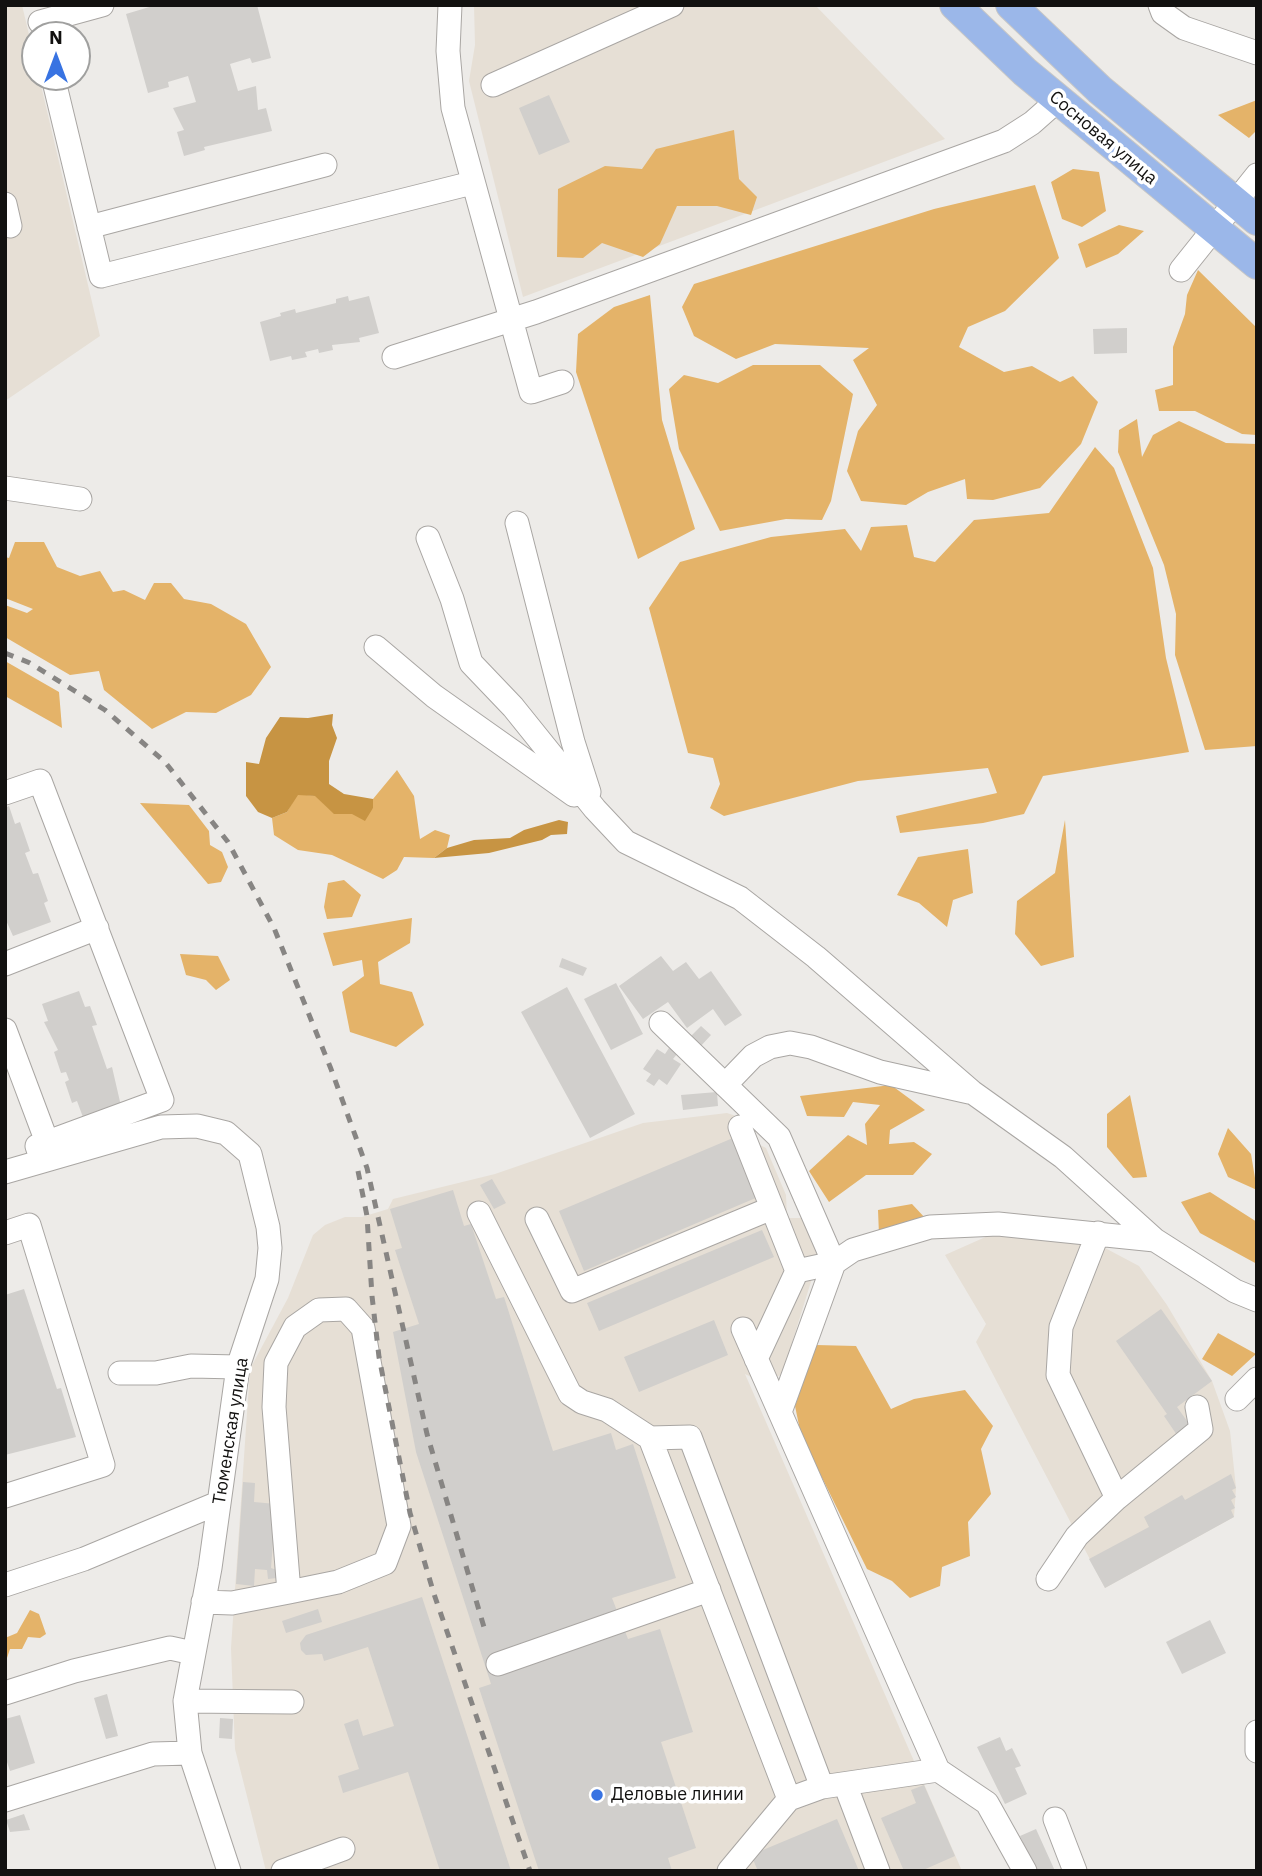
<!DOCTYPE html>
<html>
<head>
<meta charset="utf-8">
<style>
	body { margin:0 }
	#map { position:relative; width:1262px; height:1876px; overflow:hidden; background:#edebe8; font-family:"IBM Plex Sans",sans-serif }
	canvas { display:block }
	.frame { position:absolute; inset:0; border:7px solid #121110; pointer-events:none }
	.north { position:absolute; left:21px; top:21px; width:70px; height:70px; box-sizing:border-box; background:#fff; border:2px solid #a0a09f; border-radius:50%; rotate:0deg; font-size:19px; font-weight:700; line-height:28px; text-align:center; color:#121110 }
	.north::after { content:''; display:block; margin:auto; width:24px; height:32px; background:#3873e2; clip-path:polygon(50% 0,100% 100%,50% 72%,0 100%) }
</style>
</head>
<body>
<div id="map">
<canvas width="1262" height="1876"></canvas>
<div class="frame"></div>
<div class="north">N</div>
</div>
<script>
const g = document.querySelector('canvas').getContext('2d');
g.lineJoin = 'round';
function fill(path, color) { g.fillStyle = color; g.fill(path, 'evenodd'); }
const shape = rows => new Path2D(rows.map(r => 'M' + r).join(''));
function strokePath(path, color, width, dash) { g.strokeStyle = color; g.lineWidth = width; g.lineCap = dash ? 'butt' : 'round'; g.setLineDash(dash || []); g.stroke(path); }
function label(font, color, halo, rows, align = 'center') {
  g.font = font + ' "IBM Plex Sans",sans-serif'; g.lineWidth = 7; g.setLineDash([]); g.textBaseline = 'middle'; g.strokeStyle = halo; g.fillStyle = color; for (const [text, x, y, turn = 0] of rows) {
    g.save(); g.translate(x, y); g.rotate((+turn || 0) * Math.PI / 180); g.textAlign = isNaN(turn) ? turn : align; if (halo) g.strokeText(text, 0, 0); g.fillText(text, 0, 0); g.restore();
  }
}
const built = shape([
	[5,5,22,5,35,60,35,77,39,77,100,336,5,401],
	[474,5,815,5,945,139,523,297,469,81,475,45],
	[727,1113,739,1117,754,1142,766,1148,786,1195,787,1218,802,1218,819,1245,818,1259,782,1375,759,1381,745,1374,962,1871,266,1871,235,1749,231,1648,250,1369,288,1298,313,1235,325,1225,345,1217,362,1217,388,1209,393,1199,495,1174,643,1123],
	[990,1235,1088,1239,1139,1266,1167,1305,1212,1381,1230,1431,1236,1488,1234,1517,1105,1588,976,1342,986,1324,945,1255]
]);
const green = shape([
	[1257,100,1257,130,1249,138,1218,115],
	[734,130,739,179,757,197,751,215,717,206,677,206,660,244,643,257,602,243,583,258,557,257,558,189,605,166,642,169,656,149],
	[1073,169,1099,172,1106,211,1082,227,1062,219,1051,182],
	[1035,185,1059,258,1005,311,968,327,959,347,1004,372,1032,366,1060,382,1073,376,1098,402,1081,444,1040,488,993,500,967,499,965,479,928,492,906,505,861,501,847,471,858,431,877,405,853,360,869,348,775,344,736,359,694,336,682,307,694,284,934,209],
	[1119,225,1144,231,1118,254,1086,268,1078,244],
	[1198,270,1257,328,1257,435,1242,434,1195,411,1159,411,1155,390,1173,385,1173,347,1185,314,1187,295],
	[650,295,662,420,695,529,638,559,576,372,578,334,614,307],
	[753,365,820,365,853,394,831,501,822,520,786,519,720,531,679,449,669,389,684,375,718,383],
	[1137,419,1142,457,1153,435,1179,421,1226,443,1257,444,1257,746,1205,750,1175,655,1176,614,1164,565,1118,452,1119,430],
	[1095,447,1114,468,1153,568,1166,658,1189,752,1043,776,1024,814,983,823,900,833,896,816,997,793,988,768,858,781,724,816,710,808,720,784,713,758,688,753,649,608,680,562,771,537,845,529,861,551,871,527,907,525,914,557,935,562,974,520,1049,513],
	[15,542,44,542,57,567,80,576,100,571,113,592,124,590,145,600,154,583,171,583,184,599,211,604,246,624,271,667,251,695,216,713,186,712,152,729,104,690,99,671,70,675,5,637,5,605,27,613,33,609,5,598,5,557,9,558],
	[5,661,59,692,62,728,5,696],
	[397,770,414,796,420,839,435,830,450,835,447,848,434,858,404,857,397,870,383,879,332,855,298,850,274,835,272,818,287,812,297,794,316,796,334,813,352,814,373,808,373,799],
	[140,803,189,805,209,831,210,845,222,852,228,867,221,882,208,884],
	[1065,820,1074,957,1041,966,1015,934,1017,901,1055,873],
	[968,849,973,893,953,900,947,927,919,903,897,895,918,857],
	[344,880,361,895,352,917,327,919,324,907,328,883],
	[412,918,410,943,378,962,380,984,412,992,424,1025,396,1047,350,1032,342,992,364,976,362,960,333,966,323,933],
	[180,954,218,956,230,980,216,990,206,980,186,975],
	[891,1085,925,1110,890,1130,889,1144,914,1142,932,1154,913,1175,866,1175,829,1202,809,1171,848,1135,867,1145,865,1124,880,1105,853,1102,844,1117,807,1116,800,1096],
	[1130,1095,1147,1177,1133,1178,1107,1147,1107,1114],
	[1228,1128,1251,1154,1257,1190,1228,1177,1218,1154],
	[1210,1192,1257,1222,1257,1264,1200,1233,1181,1202],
	[912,1204,926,1219,879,1235,878,1210],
	[1218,1333,1256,1354,1232,1376,1202,1359],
	[816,1345,856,1346,891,1409,914,1399,965,1390,993,1426,981,1449,991,1494,968,1522,970,1556,942,1567,940,1586,910,1598,892,1581,867,1569,801,1435,795,1406],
	[30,1610,39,1614,46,1634,40,1638,28,1637,22,1649,10,1649,5,1664,5,1638,17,1633]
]);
const water = shape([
	[333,714,332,725,337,738,329,761,329,784,344,794,373,799,373,808,365,821,352,814,334,814,315,796,298,795,287,812,272,818,258,812,246,796,246,762,259,764,266,738,280,717,308,718],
	[559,820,568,822,567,834,551,835,542,840,489,853,434,858,447,848,474,840,510,838,524,830]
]);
const building = shape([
	[156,5,257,5,271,58,252,63,250,58,230,64,238,91,256,86,258,110,266,108,272,131,204,147,205,150,184,156,177,132,184,130,173,108,196,102,188,76,168,82,169,87,148,93,126,14],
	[549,95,570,142,539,155,519,108],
	[348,296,349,301,369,296,379,333,359,338,360,342,332,345,333,350,319,353,318,349,305,352,307,357,292,360,291,356,270,361,260,322,281,316,280,313,295,309,296,313,336,303,336,299],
	[1127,328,1127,353,1094,354,1093,329],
	[9,806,15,824,20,822,30,851,25,853,33,874,38,873,48,901,44,903,51,922,13,936,5,918,5,808],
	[661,956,673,971,686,962,699,979,711,971,742,1015,725,1026,713,1009,687,1028,668,1002,643,1019,619,986],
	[562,958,587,968,583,976,559,967],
	[616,983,643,1034,611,1050,584,999],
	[567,987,635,1114,590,1138,521,1012],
	[79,991,85,1007,90,1006,97,1025,92,1026,107,1069,112,1067,121,1106,84,1120,77,1101,72,1103,65,1082,69,1080,66,1072,61,1073,54,1052,58,1050,44,1022,48,1021,42,1004],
	[701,1026,711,1035,699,1048,688,1039],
	[669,1048,677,1054,673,1059,681,1064,667,1085,659,1079,654,1086,646,1081,651,1074,643,1069,657,1049,665,1054],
	[717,1092,718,1106,683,1110,681,1095],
	[733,1138,758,1197,584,1271,559,1211],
	[492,1179,506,1203,494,1209,480,1185],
	[453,1190,464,1226,471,1224,496,1299,504,1297,553,1451,611,1433,616,1450,633,1444,676,1578,612,1598,628,1639,660,1629,693,1732,661,1742,696,1848,668,1858,672,1871,539,1871,479,1688,491,1684,416,1452,393,1332,419,1324,395,1250,402,1248,390,1209],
	[762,1230,774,1257,599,1331,587,1303],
	[24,1289,57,1389,61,1388,76,1437,5,1455,5,1295],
	[1161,1309,1212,1381,1177,1407,1192,1428,1179,1438,1164,1416,1167,1414,1116,1341],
	[714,1320,728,1355,639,1392,624,1357],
	[1231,1474,1236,1488,1232,1490,1236,1497,1231,1500,1235,1508,1231,1510,1234,1517,1105,1588,1089,1559,1149,1527,1144,1517,1182,1495,1185,1500],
	[243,1482,255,1483,254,1502,276,1504,271,1568,277,1570,277,1578,268,1579,267,1570,255,1569,254,1586,236,1584],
	[422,1597,469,1741,511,1871,440,1871,408,1772,343,1793,338,1776,359,1769,344,1724,358,1719,363,1736,394,1726,368,1647,324,1661,322,1654,306,1655,301,1650,300,1643,306,1635],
	[318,1609,322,1622,286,1633,282,1621],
	[1210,1620,1226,1653,1182,1674,1166,1642],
	[107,1694,118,1736,106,1739,94,1698],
	[20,1715,35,1763,10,1771,5,1756,5,1719],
	[220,1718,233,1719,232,1739,219,1738],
	[1000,1737,1006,1751,1012,1748,1021,1766,1015,1768,1027,1794,1005,1804,977,1747],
	[924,1785,955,1856,921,1871,904,1871,881,1818,916,1803,911,1790],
	[24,1814,30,1830,10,1832,6,1820],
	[837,1819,859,1871,758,1871,751,1855],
	[1036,1829,1055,1871,1036,1871,1020,1836]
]);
const minor = shape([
	[450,5,448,51,453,108,531,392,562,382],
	[1160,5,1163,13,1184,28,1257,53],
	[40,22,102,5],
	[53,77,101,276,472,183],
	[493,85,672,5],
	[5,204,10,226],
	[89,227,325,165],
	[1181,270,1257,175],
	[394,357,536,312,1004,141,1032,123,1058,100],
	[5,488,80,499],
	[517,523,573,742,589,792],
	[428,538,452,599,471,663,513,707,595,809,626,842,740,898,816,957,972,1092,1063,1157,1155,1240,1235,1291,1257,1300],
	[376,647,434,696,574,795],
	[5,793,40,781,162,1100,37,1146,42,1161],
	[5,964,97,928],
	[661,1023,779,1137,834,1263,797,1271],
	[5,1030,47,1142],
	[725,1085,753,1056,770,1047,790,1043,811,1047,880,1072,969,1092],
	[740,1127,797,1271,756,1359],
	[5,1172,161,1127,197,1126,226,1133,250,1154,268,1227,270,1248,267,1279,238,1367,210,1568,185,1701,190,1753,229,1871],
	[479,1213,570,1394,582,1402,607,1410,650,1438,789,1799],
	[537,1219,572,1291,772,1208],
	[5,1233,29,1225,103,1465,5,1496],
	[1098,1233,1061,1327,1058,1375,1117,1498,1201,1429,1197,1407],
	[743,1329,938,1770,987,1803,1025,1871],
	[120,1373,156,1373,191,1366,238,1367],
	[1237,1399,1257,1379],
	[780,1412,834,1263,853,1250,930,1227,998,1224,1155,1240],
	[650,1438,690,1437,822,1787],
	[1048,1579,1077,1536,1117,1498],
	[5,1585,84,1559,218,1503],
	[203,1602,232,1603,289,1592,338,1582,385,1563,399,1526,363,1328,346,1309,319,1310,295,1327,276,1363,274,1407,289,1592],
	[498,1664,709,1590],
	[5,1693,74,1671,170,1648,193,1653],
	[185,1701,292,1702],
	[1257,1732,1257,1751],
	[845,1784,878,1871],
	[5,1800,153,1754,190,1753],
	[1055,1819,1075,1871],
	[283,1871,343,1849],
	[729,1871,789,1799,822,1787,938,1770]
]);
const major = shape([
	[955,5,1025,72,1257,264],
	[1011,5,1100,90,1257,220]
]);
const rail = shape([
	[5,653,30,663,105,710,165,762,228,842,274,928,331,1069,367,1168,427,1434,486,1634],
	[358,1171,367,1216,372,1296,379,1357,410,1513,434,1594,530,1871]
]);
const markers = [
	[597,1795,7,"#3873e2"]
];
const streetNames = [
	["Сосновая улица",1103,138,40],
	["Тюменская улица",231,1431,-81]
];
const poiNames = [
	["Деловые линии",611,1795]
];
fill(built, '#e6dfd5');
fill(green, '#e4b369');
fill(water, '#c79443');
fill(building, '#d1cfcc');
strokePath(minor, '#a9a6a3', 25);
strokePath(major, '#c6c6c6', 32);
strokePath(minor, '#fff', 23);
strokePath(major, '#9bb7e9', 30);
strokePath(rail, '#878583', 5, [9, 9]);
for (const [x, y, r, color] of markers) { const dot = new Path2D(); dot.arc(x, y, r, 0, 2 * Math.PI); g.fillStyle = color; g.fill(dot); strokePath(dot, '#fff', 2.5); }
label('18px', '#121110', '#fff', streetNames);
label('18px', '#121110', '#fff', poiNames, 'left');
</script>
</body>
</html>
